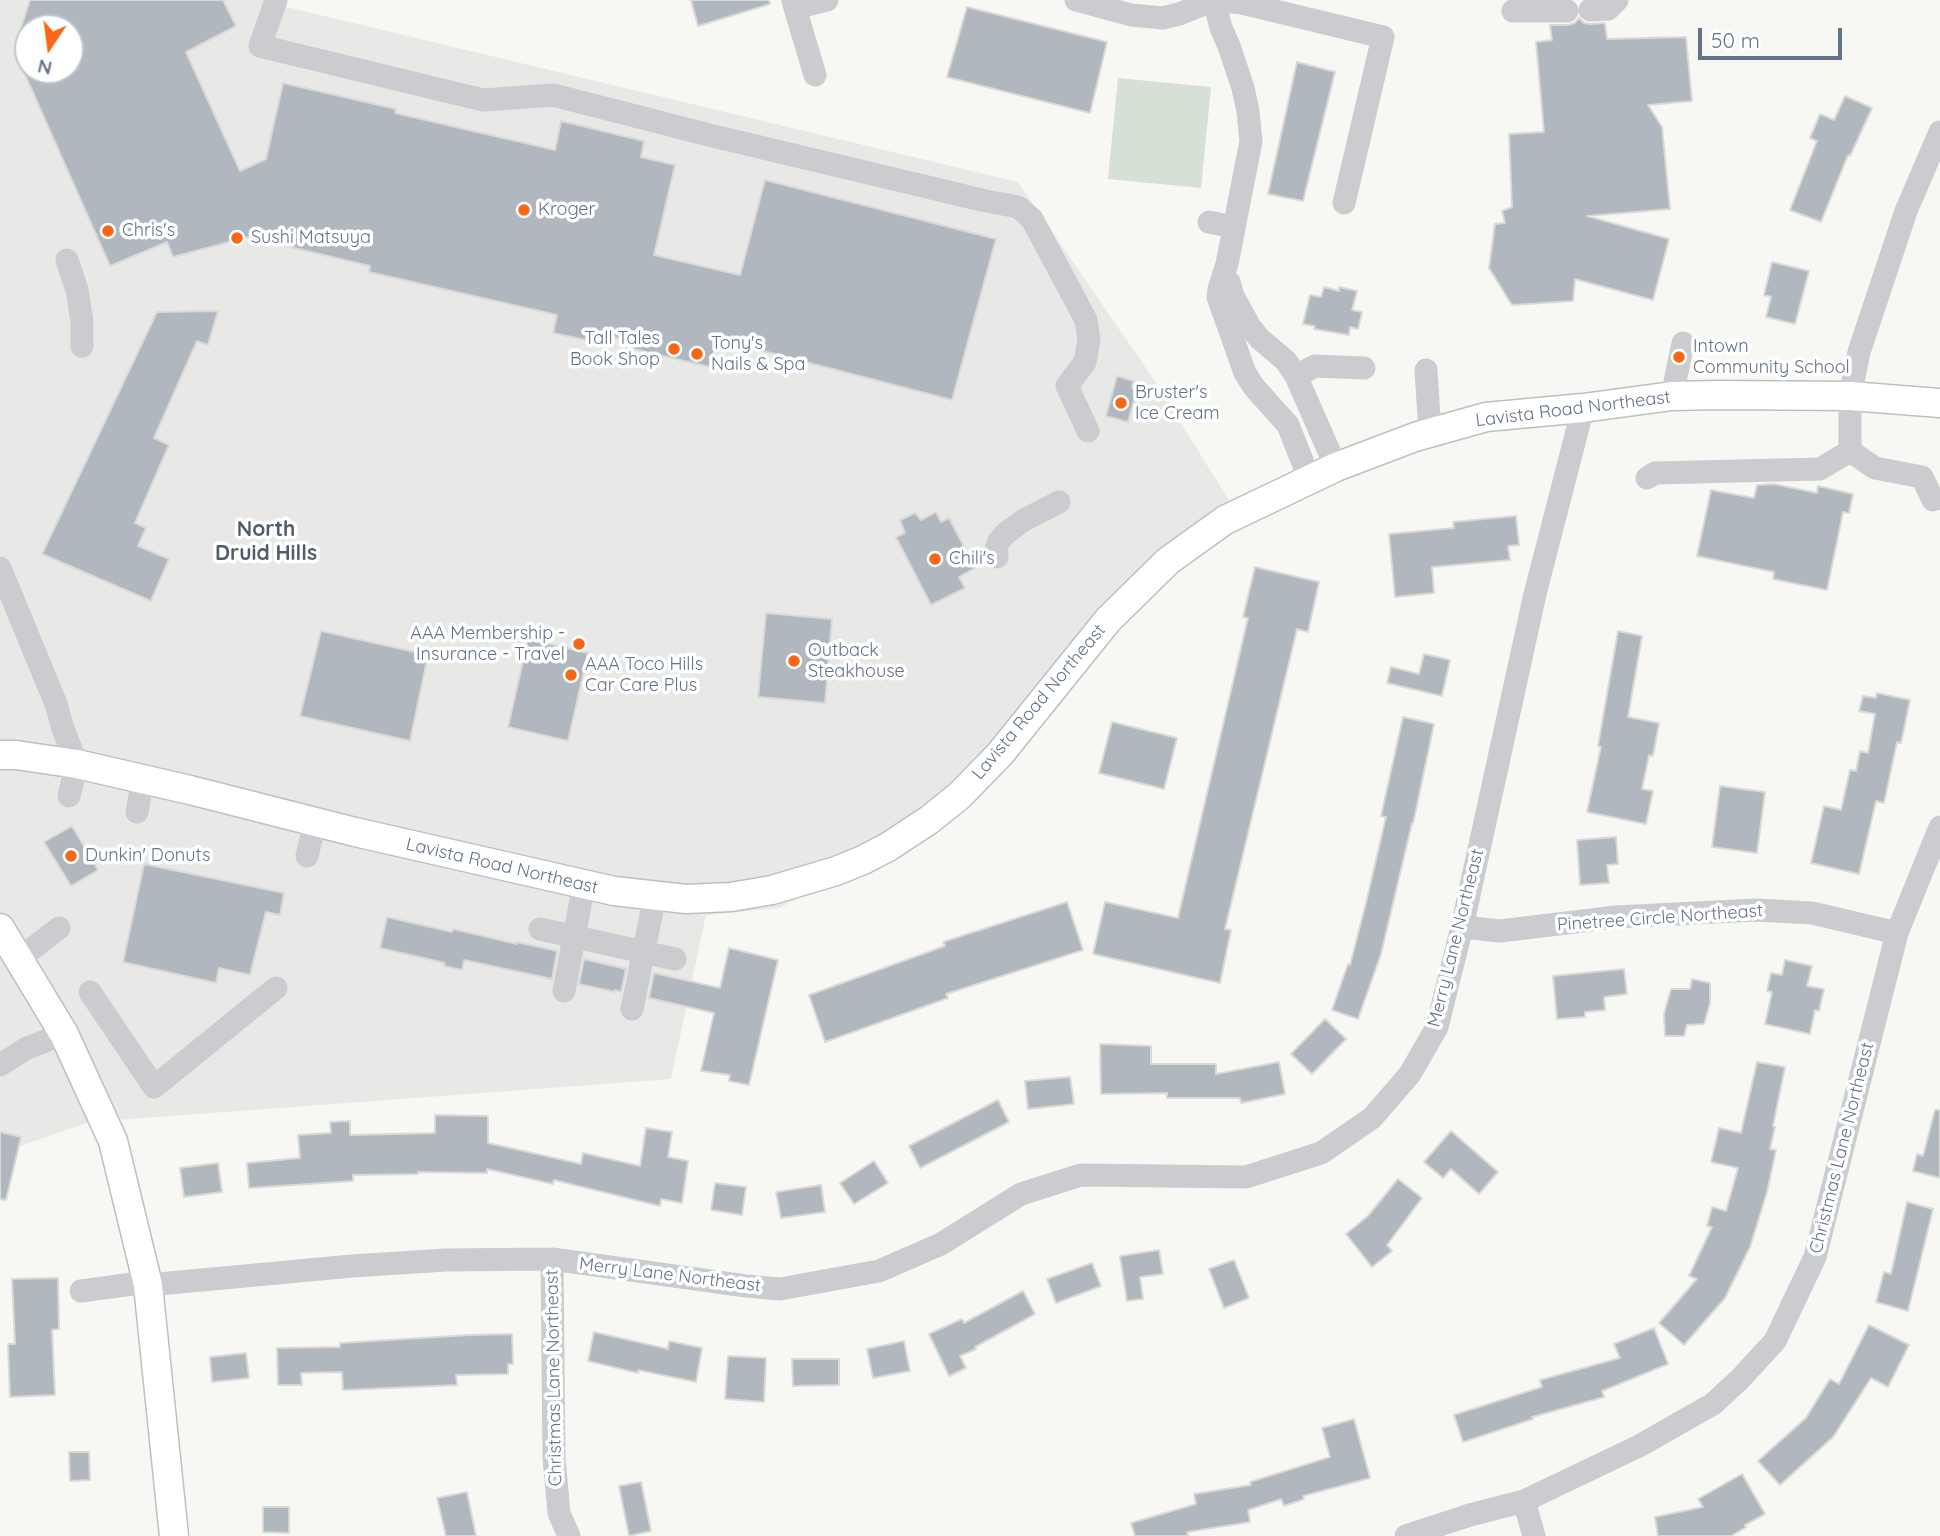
<!DOCTYPE html>
<html>
<head>
<meta charset="utf-8">
<style>
	body { margin:0 }
	#map { position:relative; width:1940px; height:1536px; overflow:hidden; background:#f7f8f4; font-family:Quicksand,sans-serif }
	canvas { display:block }
	.north { position:absolute; left:14px; top:14px; width:70px; height:70px; box-sizing:border-box; background:#fff; border:2px solid #c1c7cf; border-radius:50%; rotate:193deg; font-size:19px; font-weight:700; line-height:28px; text-align:center; color:#637388 }
	.north::after { content:''; display:block; margin:auto; width:24px; height:32px; background:#f66815; clip-path:polygon(50% 0,100% 100%,50% 72%,0 100%) }
	.scale { position:absolute; left:1698px; top:28px; width:144px; height:32px; box-sizing:border-box; border:4px solid #637388; border-top:0; padding-left:9px; font-size:21px; line-height:24px; white-space:nowrap; color:#637388; -webkit-text-stroke:5px #fff; paint-order:stroke }
</style>
</head>
<body>
<div id="map">
<canvas width="1940" height="1536"></canvas>
<div class="north">N</div>
<div class="scale">50 m</div>
</div>
<script>
const g = document.querySelector('canvas').getContext('2d');
g.lineJoin = 'round';
function fill(path, color) { g.fillStyle = color; g.fill(path, 'evenodd'); }
const shape = rows => new Path2D(rows.map(r => 'M' + r).join(''));
function strokePath(path, color, width, dash) { g.strokeStyle = color; g.lineWidth = width; g.lineCap = dash ? 'butt' : 'round'; g.setLineDash(dash || []); g.stroke(path); }
function label(font, color, halo, rows, align = 'center') {
  g.font = font + ' Quicksand,sans-serif'; g.lineWidth = 7; g.setLineDash([]); g.textBaseline = 'middle'; g.strokeStyle = halo; g.fillStyle = color; for (const [text, x, y, turn = 0] of rows) {
    g.save(); g.translate(x, y); g.rotate((+turn || 0) * Math.PI / 180); g.textAlign = isNaN(turn) ? turn : align; if (halo) g.strokeText(text, 0, 0); g.fillText(text, 0, 0); g.restore();
  }
}
const built = shape([
	[0,0,274,0,274,4,1018,182,1150,374,1239,516,1109,615,1064,685,858,869,779,908,706,915,671,1079,90,1122,0,1153],
	[28,28,70,28,70,70,28,70]
]);
const green = shape([
	[1118,78,1211,87,1201,188,1108,179]
]);
const building = shape([
	[30,0,223,0,236,26,186,52,240,171,266,159,283,83,396,109,395,113,555,150,561,121,644,141,641,157,675,165,654,255,740,275,765,180,996,239,952,400,717,339,710,367,633,349,634,342,588,331,586,340,553,333,557,315,369,272,370,266,248,237,173,257,167,242,110,266,23,70,70,70,70,28,21,28,30,0],
	[691,0,769,0,770,4,698,26,691,0],
	[967,7,1107,42,1090,113,947,77,967,7],
	[1579,18,1584,23,1590,24,1605,23,1607,39,1686,37,1692,101,1648,105,1662,127,1670,209,1587,216,1669,239,1653,300,1575,279,1573,301,1512,305,1489,268,1495,224,1505,223,1502,211,1512,207,1509,134,1544,132,1536,42,1552,40,1550,25,1568,25,1575,23,1579,18],
	[1297,62,1335,72,1303,201,1268,194,1297,62],
	[1845,96,1872,108,1850,156,1848,155,1821,222,1790,210,1817,141,1810,138,1820,114,1834,120,1845,96],
	[1772,262,1809,271,1795,324,1766,317,1771,297,1764,295,1772,262],
	[1324,287,1339,291,1339,287,1357,291,1352,310,1362,312,1358,329,1350,327,1349,335,1314,329,1315,326,1303,324,1310,295,1321,297,1324,287],
	[218,311,208,345,197,341,154,438,169,445,135,523,146,528,138,546,169,559,151,601,42,554,157,312,218,311],
	[1117,376,1134,381,1132,388,1137,389,1128,422,1106,416,1117,376],
	[1774,484,1817,493,1818,486,1853,494,1849,513,1843,512,1827,590,1773,579,1774,572,1697,556,1711,490,1754,498,1757,485,1774,484],
	[936,512,941,522,949,518,975,568,959,577,965,588,931,605,896,537,905,533,900,520,915,513,921,520,936,512],
	[1516,516,1519,545,1508,546,1510,560,1432,567,1434,593,1395,597,1389,534,1454,528,1453,522,1516,516],
	[1255,567,1319,582,1308,632,1297,629,1225,929,1231,930,1220,983,1093,954,1105,902,1178,918,1248,618,1243,617,1255,567],
	[766,613,832,619,825,703,758,697,766,613],
	[321,631,428,655,410,741,300,716,321,631],
	[1618,631,1642,636,1628,717,1659,723,1653,756,1649,755,1642,789,1653,791,1646,824,1587,812,1601,747,1598,746,1618,631],
	[528,639,588,653,568,741,508,727,528,639],
	[1424,654,1450,660,1442,696,1387,683,1391,667,1419,674,1424,654],
	[1877,693,1910,700,1901,743,1897,742,1884,803,1876,801,1859,874,1811,863,1824,806,1841,810,1850,770,1856,771,1860,751,1868,753,1875,714,1859,711,1863,696,1876,698,1877,693],
	[1403,717,1434,724,1413,824,1412,823,1381,954,1358,1019,1332,1010,1348,964,1350,965,1366,903,1386,817,1381,816,1403,717],
	[1112,722,1177,738,1164,789,1099,773,1112,722],
	[1720,786,1765,792,1757,853,1712,847,1720,786],
	[72,826,98,870,71,886,44,842,72,826],
	[1616,837,1618,864,1607,865,1609,883,1580,885,1577,840,1616,837],
	[144,864,284,893,280,915,266,912,250,975,219,968,216,983,123,962,144,864],
	[1067,902,1083,950,946,994,948,998,825,1042,809,995,945,946,943,942,1067,902],
	[387,917,452,932,453,929,517,944,517,942,557,951,552,979,464,960,462,970,444,966,445,963,380,948,387,917],
	[729,948,778,960,749,1085,729,1081,730,1075,701,1071,714,1013,649,998,654,973,720,988,729,948],
	[584,959,626,969,621,992,615,990,615,992,579,984,584,959],
	[1785,960,1812,966,1807,986,1824,989,1819,1011,1815,1010,1810,1034,1765,1024,1772,992,1767,991,1771,973,1782,975,1785,960],
	[1624,969,1627,994,1604,997,1605,1010,1585,1012,1585,1017,1557,1019,1553,976,1624,969],
	[1692,979,1710,983,1710,1003,1704,1024,1687,1025,1684,1036,1665,1036,1664,1014,1671,989,1690,989,1692,979],
	[1325,1019,1346,1039,1312,1074,1291,1054,1325,1019],
	[1100,1044,1151,1046,1151,1064,1216,1064,1216,1074,1279,1062,1285,1094,1241,1103,1240,1098,1167,1098,1167,1093,1101,1094,1100,1044],
	[1757,1062,1785,1067,1773,1126,1775,1127,1770,1149,1776,1150,1767,1192,1750,1247,1725,1298,1684,1345,1659,1323,1697,1279,1689,1276,1712,1227,1707,1226,1712,1207,1726,1211,1738,1168,1711,1162,1719,1128,1741,1133,1757,1062],
	[1070,1077,1074,1104,1028,1109,1025,1081,1070,1077],
	[998,1100,1009,1122,920,1168,909,1146,998,1100],
	[1935,1110,1940,1110,1940,1178,1913,1171,1917,1154,1923,1156,1935,1110],
	[435,1115,488,1116,488,1143,581,1164,583,1153,640,1166,646,1128,672,1132,668,1157,688,1161,682,1203,661,1199,660,1206,554,1180,553,1184,487,1169,487,1173,418,1172,418,1174,353,1175,353,1181,249,1188,247,1163,300,1158,298,1135,331,1133,330,1122,350,1121,350,1135,435,1133,435,1115],
	[1451,1131,1498,1172,1479,1194,1451,1169,1443,1178,1424,1162,1451,1131],
	[0,1132,21,1137,6,1200,0,1199,0,1132],
	[874,1161,888,1183,854,1204,840,1183,874,1161],
	[218,1163,222,1192,184,1197,180,1168,218,1163],
	[1398,1179,1422,1198,1387,1245,1392,1251,1372,1267,1346,1234,1368,1216,1398,1179],
	[715,1183,746,1187,742,1215,711,1210,715,1183],
	[821,1185,825,1212,781,1218,776,1192,821,1185],
	[1907,1202,1933,1209,1908,1311,1876,1302,1884,1272,1891,1274,1907,1202],
	[1159,1250,1163,1274,1140,1277,1143,1299,1127,1301,1120,1256,1159,1250],
	[1234,1260,1249,1298,1224,1308,1209,1269,1234,1260],
	[1092,1263,1101,1286,1056,1303,1047,1279,1092,1263],
	[58,1278,59,1329,52,1330,55,1395,10,1397,8,1344,15,1344,12,1279,58,1278],
	[1023,1291,1035,1314,975,1347,976,1349,960,1356,966,1368,949,1376,929,1334,962,1319,964,1323,1023,1291],
	[1869,1325,1909,1345,1888,1387,1871,1378,1833,1437,1780,1485,1758,1461,1806,1418,1830,1379,1839,1384,1869,1325],
	[1654,1328,1668,1364,1602,1391,1604,1397,1532,1417,1533,1419,1463,1442,1454,1415,1542,1387,1540,1380,1620,1358,1614,1344,1654,1328],
	[594,1332,668,1349,669,1341,702,1348,696,1382,638,1370,638,1373,588,1361,594,1332],
	[512,1334,513,1364,508,1364,508,1374,456,1375,457,1385,343,1390,342,1372,301,1373,302,1385,278,1385,277,1348,340,1347,340,1343,470,1335,512,1334],
	[904,1341,910,1371,873,1378,867,1349,904,1341],
	[246,1353,249,1378,212,1382,210,1357,246,1353],
	[728,1356,766,1358,764,1402,725,1399,728,1356],
	[792,1359,839,1359,839,1385,793,1386,792,1359],
	[1354,1419,1370,1478,1303,1496,1304,1499,1284,1506,1281,1499,1248,1510,1250,1522,1187,1532,1188,1536,1135,1536,1131,1523,1196,1504,1194,1494,1251,1485,1250,1482,1330,1457,1322,1428,1354,1419],
	[69,1452,89,1452,90,1480,70,1481,69,1452],
	[1742,1474,1765,1514,1745,1525,1746,1527,1731,1536,1658,1536,1655,1517,1703,1507,1698,1499,1742,1474],
	[641,1482,651,1531,629,1536,619,1486,641,1482],
	[467,1492,476,1536,446,1536,437,1498,467,1492],
	[263,1507,289,1507,289,1533,263,1532,263,1507]
]);
const minor = shape([
	[276,0,260,46,483,100,553,95,709,135,986,201,1018,207,1032,219,1086,320,1089,340,1085,362,1067,386,1088,431],
	[793,0,795,8,827,0],
	[1076,0,1131,15,1163,18,1179,14,1214,0,1242,3,1383,37,1344,203],
	[1214,0,1221,28,1229,46,1243,88,1248,111,1251,141,1227,264,1219,289,1218,297,1245,373,1254,387,1288,425,1309,478],
	[795,8,815,75],
	[1590,10,1608,9,1617,0],
	[1513,11,1567,11],
	[1209,222,1234,227],
	[67,260,77,290,82,321,82,346],
	[1229,282,1233,296,1250,327,1260,339,1286,361,1296,376,1336,467],
	[1426,370,1430,433],
	[1296,376,1315,366,1364,368],
	[1672,396,1683,343],
	[1850,451,1850,396,1859,352,1906,211,1940,132],
	[1850,451,1875,468,1922,477,1933,500],
	[1647,478,1655,473,1820,469,1850,451],
	[997,557,996,549,999,541,1006,533,1024,520,1059,502],
	[0,568,56,704,63,729,77,764,69,796],
	[137,812,143,779],
	[307,856,315,822],
	[1462,927,1500,931,1616,917,1756,910,1812,913,1897,933],
	[540,929,675,959],
	[19,959,59,928],
	[564,991,584,884],
	[90,992,154,1087,276,988],
	[632,1009,655,896],
	[0,1065,27,1048,64,1034],
	[552,1259,554,1458,559,1513,569,1536],
	[148,1285,352,1266,446,1260,552,1259,746,1286,780,1289,879,1271,941,1244,1021,1194,1081,1175,1246,1177,1321,1153,1372,1118,1410,1074,1437,1027,1462,927,1535,594,1583,408],
	[81,1291,147,1282],
	[1524,1501,1534,1536],
	[1406,1536,1470,1515,1524,1501,1639,1446,1713,1404,1740,1379,1775,1341,1815,1257,1897,933,1940,827]
]);
const major = shape([
	[0,755,16,755,77,764,190,790,355,832,614,891,686,899,731,897,772,890,836,871,863,860,888,847,929,820,959,796,1000,754,1108,620,1168,561,1225,520,1336,467,1415,437,1486,417,1583,408,1672,396,1718,395,1850,396,1940,403],
	[0,928,64,1034,113,1141,148,1285,174,1536]
]);
const markers = [
	[524,210,7,"#f66815"],
	[108,231,7,"#f66815"],
	[237,238,7,"#f66815"],
	[674,349,7,"#f66815"],
	[697,354,7,"#f66815"],
	[1679,357,7,"#f66815"],
	[1121,403,7,"#f66815"],
	[935,559,7,"#f66815"],
	[579,644,7,"#f66815"],
	[794,661,7,"#f66815"],
	[571,675,7,"#f66815"],
	[71,856,7,"#f66815"]
];
const poiNames = [
	["Kroger",538,210],
	["Chris's",122,231],
	["Sushi Matsuya",251,238],
	["Tall Tales",660,339,"right"],
	["Book Shop",660,360,"right"],
	["Tony's",711,344],
	["Nails & Spa",711,365],
	["Intown",1693,347],
	["Community School",1693,368],
	["Bruster's",1135,393],
	["Ice Cream",1135,414],
	["Chili's",949,559],
	["AAA Membership -",565,634,"right"],
	["Insurance - Travel",565,655,"right"],
	["Outback",808,651],
	["Steakhouse",808,672],
	["AAA Toco Hills",585,665],
	["Car Care Plus",585,686],
	["Dunkin' Donuts",85,856]
];
const streetNames = [
	["Lavista Road Northeast",1573,409,-7],
	["Lavista Road Northeast",1039,702,-50],
	["Lavista Road Northeast",502,866,13],
	["Pinetree Circle Northeast",1660,918,-4],
	["Merry Lane Northeast",1456,938,-76],
	["Christmas Lane Northeast",1842,1148,-76],
	["Merry Lane Northeast",670,1275,7],
	["Christmas Lane Northeast",554,1378,-91]
];
const quarterNames = [
	["North",266,530],
	["Druid Hills",266,554]
];
fill(built, '#e8e8e7');
fill(green, '#d7e0d4');
fill(building, '#b0b7bf');
strokePath(building, '#d9d9d6', 2);
strokePath(major, '#bcbfc3', 31);
strokePath(minor, '#caccd0', 23);
strokePath(major, '#fff', 28);
for (const [x, y, r, color] of markers) { const dot = new Path2D(); dot.arc(x, y, r, 0, 2 * Math.PI); g.fillStyle = color; g.fill(dot); strokePath(dot, '#fff', 2.5); }
label('18px', '#637388', '#fff', poiNames, 'left');
label('18px', '#637388', '#fff', streetNames);
label('bold 21px', '#525d6c', '#fff', quarterNames);
</script>
</body>
</html>
